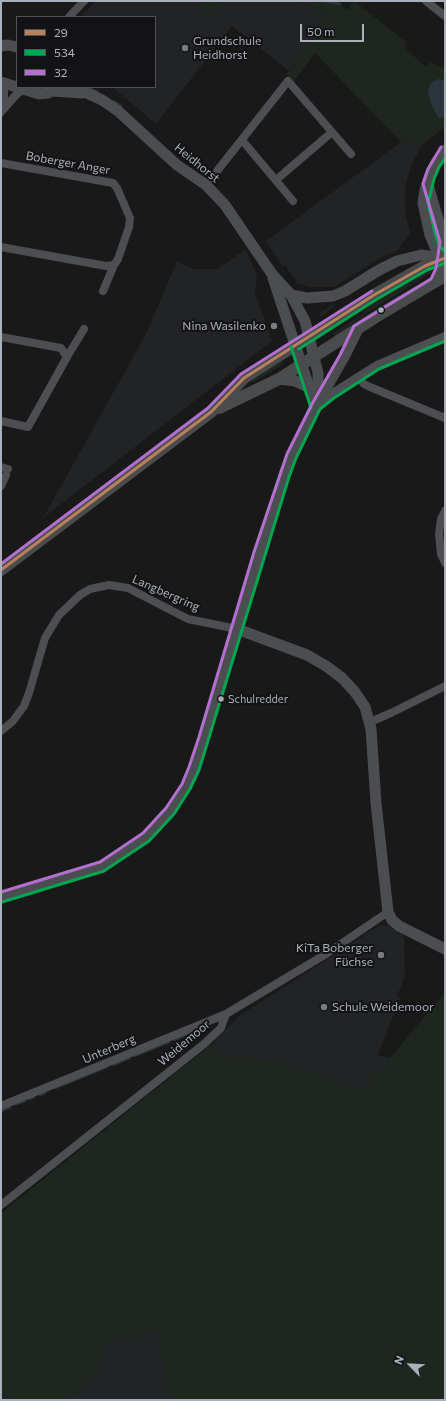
<!DOCTYPE html>
<html>
<head>
<meta charset="utf-8">
<style>
	body { margin:0 }
	#map { position:relative; width:446px; height:1401px; overflow:hidden; background:#191919; font-family:Commissioner,sans-serif }
	canvas { display:block }
	.frame { position:absolute; inset:0; border:2px solid #aab0ba; pointer-events:none }
	.legend { position:absolute; left:16px; top:16px; width:140px; height:72px; box-sizing:border-box; background:#131315; border:1px solid #4f5257; margin:0; padding:5px 7px; list-style:none; font-size:12px; color:#aab0ba }
	.legend li { display:flex; align-items:center; gap:8px; height:20px }
	.legend b { width:20px; border:1px solid #4f5257 }
	.north { position:absolute; left:390px; top:1345px; width:40px; height:40px; -webkit-text-stroke:3px #131315; paint-order:stroke; rotate:294deg; font-size:11px; font-weight:700; line-height:16px; text-align:center; color:#aab0ba }
	.north::after { content:''; display:block; margin:auto; width:14px; height:18px; background:#aab0ba; clip-path:polygon(50% 0,100% 100%,50% 72%,0 100%) }
	.scale { position:absolute; left:300px; top:24px; width:64px; height:18px; box-sizing:border-box; border:2px solid #aab0ba; border-top:0; padding-left:5px; font-size:12px; line-height:14px; white-space:nowrap; color:#aab0ba; -webkit-text-stroke:3px #131315; paint-order:stroke }
</style>
</head>
<body>
<div id="map">
<canvas width="446" height="1401"></canvas>
<div class="frame"></div>
<ul class="legend">
<li><b style="height:5px;background:#b6815c"></b>29</li>
<li><b style="height:5px;background:#00a651"></b>534</li>
<li><b style="height:5px;background:#b36fd0"></b>32</li>
</ul>
<div class="north">N</div>
<div class="scale">50 m</div>
</div>
<script>
const g = document.querySelector('canvas').getContext('2d');
g.lineJoin = 'round';
function fill(path, color) { g.fillStyle = color; g.fill(path, 'evenodd'); }
const shape = rows => new Path2D(rows.map(r => 'M' + r).join(''));
function strokePath(path, color, width, dash) { g.strokeStyle = color; g.lineWidth = width; g.lineCap = dash ? 'butt' : 'round'; g.setLineDash(dash || []); g.stroke(path); }
function label(font, color, halo, rows, align = 'center') {
  g.font = font + ' Commissioner,sans-serif'; g.lineWidth = 4; g.setLineDash([]); g.textBaseline = 'middle'; g.strokeStyle = halo; g.fillStyle = color; for (const [text, x, y, turn = 0] of rows) {
    g.save(); g.translate(x, y); g.rotate((+turn || 0) * Math.PI / 180); g.textAlign = isNaN(turn) ? turn : align; if (halo) g.strokeText(text, 0, 0); g.fillText(text, 0, 0); g.restore();
  }
}
const built = shape([
	[96,1,292,1,305,4,331,15,289,71,232,26,156,124,112,87,155,87,155,17,81,17],
	[401,142,423,144,411,165,405,188,405,211,410,233,397,251,380,258,334,287,311,287,296,283,297,280,292,276,285,265,282,266,266,241],
	[246,249,257,276,255,293,272,341,43,518,145,336,177,261,192,269,217,269],
	[380,925,388,926,404,936,405,976,397,996,400,998,378,1055,391,1059,366,1089,356,1087,273,1059,219,1057,211,1045,239,1016],
	[153,1310,339,1400,1,1400,1,1366]
]);
const green = shape([
	[193,1,228,1,215,18],
	[292,1,327,1,340,4,347,10,354,1,405,41,406,49,426,67,431,62,445,69,445,80,438,79,443,118,445,117,445,127,423,144,401,142,315,53,294,81,286,75,331,15,305,4],
	[432,269,433,272,365,314,335,338,332,334,361,315,376,301,389,292,416,276],
	[333,304,334,306,321,317,319,313],
	[280,362,283,363,282,365,254,382,251,382,254,379],
	[445,992,445,1400,171,1400,157,1331,105,1342,101,1365,67,1400,15,1400,4,1396,1,1393,1,1213,211,1045,219,1057,273,1059,356,1087,366,1089,386,1063]
]);
const water = shape([
	[438,79,445,80,445,117,443,118,439,118,432,106,428,92,429,86,432,82]
]);
const stream = shape([
	[324,1,340,4],
	[91,89,98,92],
	[114,101,121,106],
	[174,1040,203,1028],
	[134,1056,169,1042],
	[113,1065,129,1058],
	[55,1088,107,1067],
	[40,1095,45,1093],
	[29,1099,34,1097],
	[16,1104,25,1101],
	[1,1111,10,1107]
]);
const street = shape([
	[426,1,445,16],
	[69,17,84,1],
	[1,109,4,96,4,83],
	[1,112,15,96,23,89],
	[242,140,293,201],
	[1,163,113,183,117,188,130,218,129,227,118,259,114,265,106,266,1,247],
	[276,180,332,132],
	[206,185,288,81,351,154],
	[103,291,114,265],
	[1,337,61,348,67,357,28,427,1,421],
	[67,357,84,329],
	[358,377,364,384,370,387,445,418],
	[319,403,331,394,377,365,445,336],
	[1,467,8,469],
	[1,486,6,475],
	[445,511,441,519,439,534,441,554,445,563],
	[370,722,391,713,445,686],
	[1,731,13,721,24,706,29,693,45,638,59,615,80,595,90,589,109,585,128,588,188,619,237,629],
	[1,1106,226,1014],
	[1,1205,204,1044,221,1028,226,1014,326,954,388,912]
]);
const secondary = shape([
	[1,46,8,45,17,47],
	[1,82,39,94,48,93,56,87],
	[52,91,83,93],
	[445,150,435,164,429,177,425,190,423,203,430,235,435,247,445,260],
	[428,184,430,192,445,242,441,269,435,282],
	[273,278,314,402],
	[291,295,307,298,333,296,345,291,379,270,397,261,421,255,443,258],
	[279,379,295,381,310,388],
	[318,402,344,357,358,329],
	[237,629,307,655,326,666,342,678,355,692,365,707,371,729,376,803,388,912,392,920,399,926,445,949],
	[1,897,102,867,146,837,170,811,186,786,194,769,284,475,291,456,316,406,318,387,318,373,305,321,291,295,272,274,225,205,206,185,177,165,118,111,102,100,74,87]
]);
const primary = shape([
	[219,408,279,379,382,313,445,276],
	[1,570,211,412,244,378,374,295,425,266,445,258]
]);
const bus1 = shape([
	[1,570,211,412,244,378,374,295,425,266,445,258]
]);
const bus2 = shape([
	[445,159,439,167,434,179,428,203,435,233,439,245,445,252],
	[291,347,311,408],
	[299,349,377,299,427,270,445,263],
	[2,902,104,871,149,841,174,814,190,789,199,770,289,477,296,458,320,409,334,398,379,369,445,341]
]);
const bus3 = shape([
	[1,564,208,408,241,374,372,291],
	[1,892,100,862,143,833,166,808,182,784,189,767,199,737,254,552,287,454,312,404,340,355,354,326,431,279,436,268,440,242,423,184,428,169,441,147]
]);
const markers = [
	[185,48,4,"#777b82"],
	[381,310,3.5,"#aab0ba"],
	[274,326,4,"#777b82"],
	[221,699,3.5,"#aab0ba"],
	[381,955,4,"#777b82"],
	[324,1007,4,"#777b82"]
];
const busNames = [
	["Schulredder",228,699]
];
const poiNames = [
	["Grundschule",193,41],
	["Heidhorst",193,55],
	["Nina Wasilenko",266,326,"right"],
	["KiTa Boberger",373,948,"right"],
	["Füchse",373,962,"right"],
	["Schule Weidemoor",332,1007]
];
const streetNames = [
	["Boberger Anger",68,163,10],
	["Heidhorst",197,163,39],
	["Langbergring",166,593,24],
	["Weidemoor",184,1043,-40],
	["Unterberg",109,1049,-23]
];
fill(built, '#222325');
fill(green, '#1e261f');
fill(water, '#2b353b');
strokePath(stream, '#2b353b', 2.5);
strokePath(street, '#4c4e52', 8);
strokePath(secondary, '#4b4d50', 11);
strokePath(primary, '#4a4b4d', 12);
strokePath(bus1, '#b6815c', 3);
strokePath(bus2, '#00a651', 3);
strokePath(bus3, '#b36fd0', 3);
for (const [x, y, r, color] of markers) { const dot = new Path2D(); dot.arc(x, y, r, 0, 2 * Math.PI); g.fillStyle = color; g.fill(dot); strokePath(dot, '#131315', 1.5); }
label('11px', '#aab0ba', '#131315', busNames, 'left');
label('12px', '#aab0ba', '#131315', poiNames, 'left');
label('12px', '#aab0ba', '#131315', streetNames);
</script>
</body>
</html>
